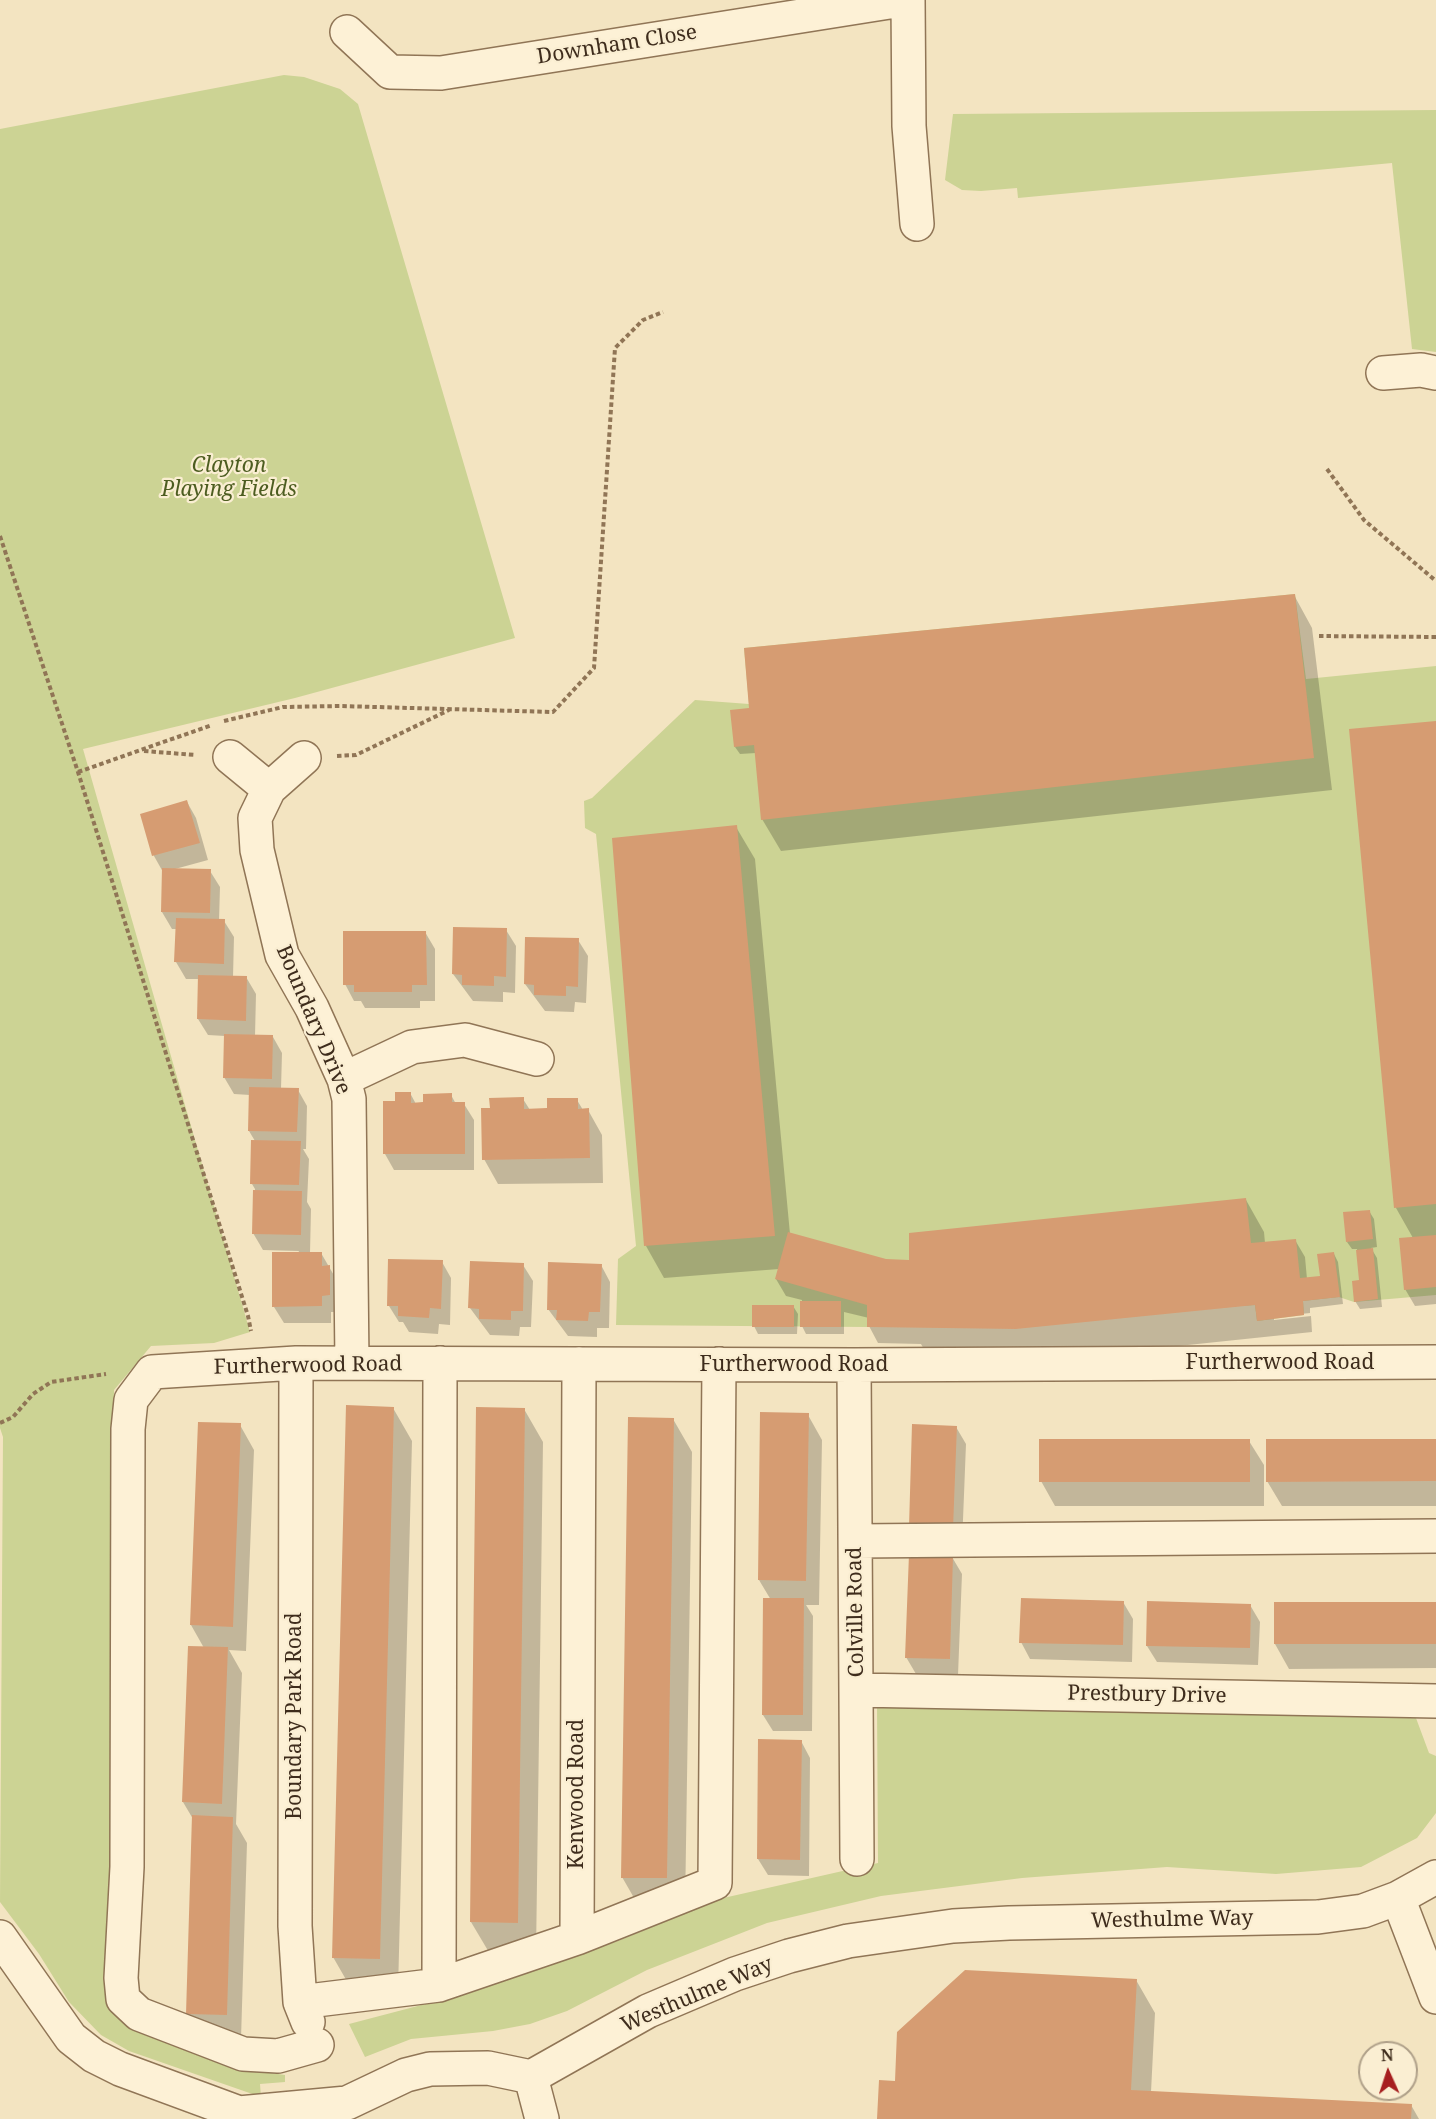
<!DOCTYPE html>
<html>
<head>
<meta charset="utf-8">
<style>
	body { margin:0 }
	#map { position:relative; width:1436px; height:2119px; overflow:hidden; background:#f3e4c1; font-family:"Noto Serif",serif }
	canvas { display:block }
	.north { position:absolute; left:1358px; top:2041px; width:60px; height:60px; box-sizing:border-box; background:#faeed2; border:2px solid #afa089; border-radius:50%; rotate:357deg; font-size:16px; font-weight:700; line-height:24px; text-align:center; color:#3e2c1c }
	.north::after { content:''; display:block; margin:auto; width:21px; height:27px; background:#a61e1f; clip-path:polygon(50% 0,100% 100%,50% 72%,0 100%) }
</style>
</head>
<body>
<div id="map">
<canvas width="1436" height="2119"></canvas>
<div class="north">N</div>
</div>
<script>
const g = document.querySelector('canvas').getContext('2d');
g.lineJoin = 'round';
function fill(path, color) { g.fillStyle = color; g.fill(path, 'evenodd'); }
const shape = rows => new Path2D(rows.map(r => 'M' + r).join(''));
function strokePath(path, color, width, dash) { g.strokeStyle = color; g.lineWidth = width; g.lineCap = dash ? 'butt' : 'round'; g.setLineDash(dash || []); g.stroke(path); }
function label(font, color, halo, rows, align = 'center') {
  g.font = font + ' "Noto Serif",serif'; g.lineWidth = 4.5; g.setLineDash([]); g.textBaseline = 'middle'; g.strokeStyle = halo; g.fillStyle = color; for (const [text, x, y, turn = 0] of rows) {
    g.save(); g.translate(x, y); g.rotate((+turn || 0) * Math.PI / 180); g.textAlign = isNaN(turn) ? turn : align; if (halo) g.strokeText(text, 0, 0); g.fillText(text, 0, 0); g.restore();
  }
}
const green = shape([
	[284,75,304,77,340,89,358,104,515,638,295,698,83,749,250,1332,214,1343,151,1346,114,1390,117,1898,115,2001,258,2071,285,2075,285,2082,260,2084,261,2097,129,2051,101,2035,69,2002,39,1954,0,1902,3,1437,0,1428,0,129],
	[1436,110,1436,352,1412,349,1392,163,1018,198,1017,188,981,191,962,190,945,180,953,114],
	[1295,594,1306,679,1436,666,1436,1295,1354,1302,1339,1297,1303,1301,1304,1315,1257,1321,1255,1305,867,1327,616,1325,618,1259,636,1246,596,834,585,828,584,801,592,798,695,700,749,704,744,648],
	[877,1703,1413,1710,1429,1753,1436,1756,1436,1813,1417,1838,1361,1867,1276,1874,1167,1867,1022,1878,881,1896,767,1923,647,1970,567,2011,530,2024,493,2031,411,2039,365,2057,349,2024,452,1997,618,1941,719,1899,878,1863]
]);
const shadow = shape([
	[1294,595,1312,628,1332,790,781,851,762,819,756,753,740,754,735,747,752,714],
	[1436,722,1436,1304,1415,1306,1405,1289,1413,1238,1396,1208,1351,730],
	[187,802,196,818,208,860,175,869,210,871,220,887,219,921,224,921,234,937,233,977,246,977,256,994,255,1036,273,1037,282,1053,281,1089,298,1090,307,1106,306,1149,303,1149,309,1159,307,1202,311,1209,310,1253,321,1253,339,1284,339,1312,331,1312,331,1323,284,1323,274,1307,299,1251,263,1250,253,1233,255,1189,252,1184,255,1141,249,1131,250,1095,234,1094,224,1077,225,1036,208,1035,198,1019,199,979,186,979,176,962,177,929,172,929,162,912,163,872,154,856,142,815],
	[736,827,755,859,790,1234,885,1261,908,1261,1246,1200,1264,1232,1265,1243,1295,1240,1305,1257,1307,1279,1322,1277,1334,1254,1338,1262,1343,1304,1310,1308,1310,1313,1274,1317,1274,1320,1311,1316,1312,1332,1035,1361,930,1360,921,1344,878,1343,869,1326,869,1318,844,1312,844,1334,806,1334,802,1326,802,1300,786,1296,776,1279,779,1269,664,1278,646,1246],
	[506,930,516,946,515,993,503,992,503,1002,473,1001,453,974],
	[425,932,435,949,435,1001,420,1001,420,1008,365,1008,361,1001,354,1001,345,984],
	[578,940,588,956,586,1003,575,1002,574,1012,545,1011,525,984],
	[410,1093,416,1104,451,1095,456,1104,464,1104,474,1120,474,1170,394,1170,385,1154,397,1103],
	[523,1099,530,1110,548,1109,577,1100,583,1110,588,1110,602,1135,603,1183,498,1184,484,1159],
	[1369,1211,1374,1219,1377,1247,1371,1248,1377,1258,1382,1307,1360,1309,1355,1301,1360,1281,1357,1249,1352,1249,1347,1242],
	[442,1262,451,1278,450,1325,439,1324,438,1334,409,1332,403,1322,399,1322,389,1306],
	[523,1265,533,1281,531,1327,520,1327,519,1336,490,1335,470,1308],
	[601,1265,610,1282,609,1328,597,1328,597,1337,568,1336,548,1309],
	[793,1306,798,1314,797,1334,758,1334,754,1326],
	[393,1408,412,1441,398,1991,352,1990,333,1957],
	[524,1409,543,1442,536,1955,490,1954,471,1922],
	[808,1415,822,1440,819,1605,806,1605,813,1616,812,1731,773,1731,763,1715,771,1600,759,1580],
	[673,1419,692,1452,685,1910,641,1910,622,1877],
	[240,1425,254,1450,246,1651,229,1650,242,1673,236,1824,247,1843,241,2039,201,2038,187,2013,193,1819,183,1802,204,1648,191,1625],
	[956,1427,966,1444,962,1545,920,1544],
	[1249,1441,1264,1465,1264,1506,1055,1506,1041,1481],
	[1436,1441,1436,1506,1282,1506,1267,1481],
	[952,1557,962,1574,958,1675,916,1674,906,1657],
	[1123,1602,1133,1619,1132,1662,1030,1659,1021,1642],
	[1436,1603,1436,1668,1289,1669,1275,1644],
	[1250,1605,1260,1622,1258,1665,1157,1662,1147,1646],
	[801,1741,810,1758,809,1876,768,1875,758,1859],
	[1136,1980,1155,2013,1151,2092,1411,2105,1419,2119,878,2119,897,2082]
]);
const building = shape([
	[1295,594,1314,758,761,820,754,745,734,747,730,710,749,708,744,648],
	[1436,721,1436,1204,1394,1208,1349,729],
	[187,800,200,843,152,856,140,814],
	[737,825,775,1236,644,1246,612,838],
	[162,868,211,869,210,913,161,912],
	[176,918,225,919,224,964,174,962],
	[453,927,507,928,506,977,494,976,494,986,462,985,462,975,452,974],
	[343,931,426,931,427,985,412,985,412,992,354,992,354,985,343,985],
	[525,937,579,938,578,987,566,986,566,996,534,995,534,985,524,984],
	[198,975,247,976,246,1021,197,1019],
	[224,1034,273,1035,272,1079,223,1078],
	[249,1087,299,1088,297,1132,248,1131],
	[395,1092,411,1092,411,1103,423,1102,423,1094,452,1093,452,1102,465,1102,465,1154,383,1154,383,1101,395,1101],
	[524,1097,524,1109,547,1108,547,1098,578,1098,578,1109,589,1108,590,1158,482,1160,481,1108,490,1108,489,1098],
	[251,1140,301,1141,299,1185,250,1184],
	[253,1190,302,1191,301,1235,252,1234],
	[1246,1198,1251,1243,1296,1239,1300,1278,1320,1276,1317,1254,1334,1252,1340,1297,1303,1301,1304,1315,1257,1321,1255,1305,1016,1329,867,1327,867,1305,775,1279,788,1232,886,1259,909,1260,909,1233],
	[1370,1210,1373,1239,1346,1242,1343,1212],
	[1436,1235,1436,1287,1404,1290,1399,1238],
	[1373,1248,1378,1299,1354,1302,1352,1281,1359,1280,1356,1250],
	[272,1252,322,1252,322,1266,330,1265,330,1295,322,1296,322,1306,272,1307],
	[388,1259,443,1260,441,1309,430,1308,429,1318,398,1316,398,1306,387,1306],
	[470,1261,524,1263,523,1311,511,1311,511,1320,479,1319,479,1309,468,1308],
	[548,1262,602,1264,600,1312,589,1312,588,1321,556,1320,557,1310,547,1310],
	[800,1301,841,1301,841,1327,800,1327],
	[752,1305,794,1305,794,1327,752,1327],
	[346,1405,394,1407,380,1959,332,1958],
	[476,1407,525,1408,518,1923,470,1922],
	[760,1412,809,1413,806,1581,758,1580],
	[628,1417,674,1418,667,1878,621,1878],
	[198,1422,241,1423,233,1627,190,1625],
	[912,1424,957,1426,953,1529,909,1527],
	[1039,1439,1250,1439,1250,1482,1039,1482],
	[1266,1439,1436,1439,1436,1481,1266,1482],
	[909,1554,953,1556,950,1659,905,1658],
	[763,1598,804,1598,803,1715,762,1715],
	[1021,1598,1124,1601,1123,1645,1019,1643],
	[1147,1601,1251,1604,1250,1648,1146,1646],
	[1274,1602,1436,1602,1436,1644,1274,1644],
	[188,1646,228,1647,222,1804,182,1802],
	[758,1739,802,1740,800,1860,757,1859],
	[192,1815,233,1817,227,2015,186,2014],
	[965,1970,1137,1979,1131,2090,1412,2104,1411,2119,877,2119,879,2080,895,2081,897,2032]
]);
const path = shape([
	[1327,469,1364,520,1436,581],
	[0,536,78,772,248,1316,251,1331],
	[1319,636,1436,637],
	[224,721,283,707,340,706,553,712,594,668,615,348,643,320,663,312],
	[144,751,196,755],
	[337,756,356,755,449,710],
	[78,772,212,725],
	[0,1423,13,1417,33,1394,51,1382,106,1374]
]);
const minor = shape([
	[908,0,909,126,917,224],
	[347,32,390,72,441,73,902,0],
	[1383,373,1421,370,1436,373],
	[230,757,269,789],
	[304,758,269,789,255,818,257,850,282,955,312,1008,344,1079,349,1099,352,1363],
	[344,1079,412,1047,465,1040,537,1059],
	[296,1363,295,1926,300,2002,308,2022],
	[854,1365,857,1859],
	[856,1541,1436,1536],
	[857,1690,1436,1701],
	[1398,1898,1436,1997],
	[0,1937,71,2038,94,2056,120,2069,239,2113,347,2103,406,2075,430,2069,488,2068,531,2077,648,2011,735,1974,789,1956,848,1941,953,1926,1009,1923,1318,1917,1363,1911,1398,1898,1436,1877],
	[577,1938,715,1883,719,1364],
	[439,1985,440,1363],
	[300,2002,439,1985,577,1938,579,1364],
	[317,2045,278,2056,243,2054,139,2014,123,1999,121,1978,127,1867,128,1429,131,1400,152,1372,296,1363,854,1365,1436,1362],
	[531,2077,542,2119]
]);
const streetNames = [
	["Downham Close",617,45,-9],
	["Boundary Drive",313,1020,67],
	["Furtherwood Road",1280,1363],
	["Furtherwood Road",794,1365],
	["Furtherwood Road",308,1366,-1],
	["Colville Road",856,1612,-91],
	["Prestbury Drive",1147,1695,1],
	["Boundary Park Road",295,1716,-90],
	["Kenwood Road",577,1794,-90],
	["Westhulme Way",1172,1920,-1],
	["Westhulme Way",697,1995,-23]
];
const parkNames = [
	["Clayton",229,466],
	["Playing Fields",229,490]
];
fill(green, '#ccd394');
fill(shadow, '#0003');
fill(building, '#d69c72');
strokePath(minor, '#907556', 36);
strokePath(path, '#907556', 4, [4.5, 3]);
strokePath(minor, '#fdf1d6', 33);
label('21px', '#3e2c1c', '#faeed2', streetNames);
label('italic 21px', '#4d5d20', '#faeed2', parkNames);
</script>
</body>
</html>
